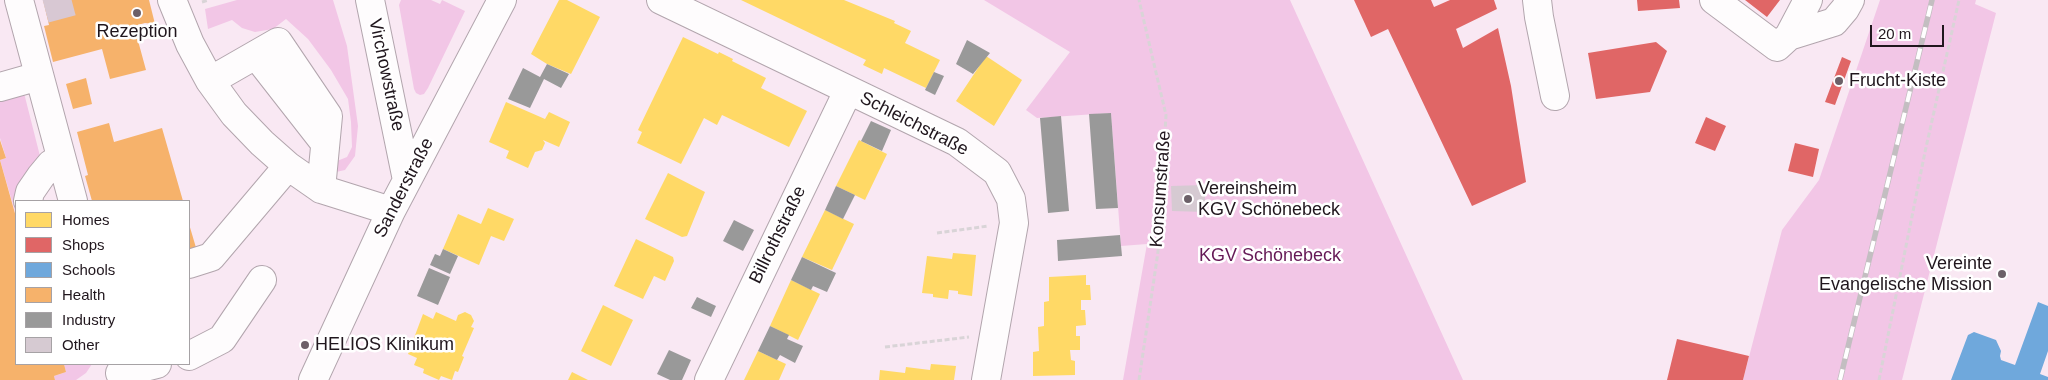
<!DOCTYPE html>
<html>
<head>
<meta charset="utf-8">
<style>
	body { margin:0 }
	#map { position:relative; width:2048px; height:380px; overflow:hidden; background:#f9e8f3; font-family:Helvetica,sans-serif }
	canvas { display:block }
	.legend { position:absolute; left:15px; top:200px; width:175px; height:165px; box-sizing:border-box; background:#fff; border:1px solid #a6a2a5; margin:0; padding:6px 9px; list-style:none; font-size:15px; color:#20161d }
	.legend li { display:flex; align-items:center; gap:10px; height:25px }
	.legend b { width:25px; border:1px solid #a6a2a5 }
	.scale { position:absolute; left:1870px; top:25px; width:74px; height:22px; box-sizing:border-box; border:2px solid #20161d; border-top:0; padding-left:6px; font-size:15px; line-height:18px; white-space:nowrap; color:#20161d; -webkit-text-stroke:4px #fff; paint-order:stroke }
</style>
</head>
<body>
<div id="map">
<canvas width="2048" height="380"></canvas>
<ul class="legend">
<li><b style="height:14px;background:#ffd966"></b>Homes</li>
<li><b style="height:14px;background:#e06666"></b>Shops</li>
<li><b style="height:14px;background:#6fa8dc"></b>Schools</li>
<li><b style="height:14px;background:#f6b26b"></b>Health</li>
<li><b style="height:14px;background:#999"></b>Industry</li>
<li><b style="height:14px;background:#d6cad2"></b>Other</li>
</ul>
<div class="scale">20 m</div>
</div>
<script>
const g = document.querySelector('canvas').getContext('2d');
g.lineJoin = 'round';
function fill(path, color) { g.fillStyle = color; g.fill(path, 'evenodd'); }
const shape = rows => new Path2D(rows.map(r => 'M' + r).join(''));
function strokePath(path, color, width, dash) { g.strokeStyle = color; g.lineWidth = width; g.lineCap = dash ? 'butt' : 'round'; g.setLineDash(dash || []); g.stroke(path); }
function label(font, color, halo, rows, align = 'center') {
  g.font = font + ' Helvetica,sans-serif'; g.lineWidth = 5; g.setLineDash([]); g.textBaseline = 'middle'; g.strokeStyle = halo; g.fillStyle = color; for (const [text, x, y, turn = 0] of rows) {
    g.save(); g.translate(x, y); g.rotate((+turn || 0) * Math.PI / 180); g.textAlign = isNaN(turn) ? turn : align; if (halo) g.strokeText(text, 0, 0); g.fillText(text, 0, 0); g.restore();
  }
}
const green = shape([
	[237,0,333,0,347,46,358,126,355,156,345,170,336,172,337,161,347,157,352,147,351,122,348,99,331,70,308,39,286,19,273,29,255,32,242,28,232,20,208,29,205,9],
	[401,0,431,0,440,4,442,0,465,11,428,88,424,94,420,95,416,93,414,89,399,5],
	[984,0,1290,0,1463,380,1123,380,1147,244,1121,246,1111,113,1037,118,1026,110,1070,52],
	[1880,0,1976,0,1975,4,1996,13,1902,380,1743,380,1782,230,1819,180],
	[24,93,41,160,16,201,16,215,0,160,6,158,0,138,0,100],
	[64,364,92,364,86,373,76,380,55,380,54,376,66,372]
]);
const homes = shape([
	[559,0,567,0,600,17,571,74,547,64,531,54],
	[741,0,844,0,895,21,894,23,911,31,905,43,940,60,926,88,884,68,882,74,863,65,866,60],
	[683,37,718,54,719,52,733,59,732,61,766,78,761,88,807,111,789,147,722,115,717,125,704,118,681,164,637,143,642,132,638,130],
	[986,56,1022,80,994,126,956,101],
	[506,102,545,119,549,112,570,122,559,147,543,140,545,143,542,150,535,152,528,168,506,158,509,151,489,142],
	[859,140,887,154,865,200,836,186],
	[668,173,705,192,687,236,682,237,645,219],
	[488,208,514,219,504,241,491,236,479,265,443,249,458,214,481,224],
	[825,210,854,224,832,270,802,257],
	[636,239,673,257,674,261,665,281,654,276,643,299,614,286],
	[953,253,976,255,972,296,958,294,958,291,949,290,948,299,933,297,933,294,922,293,927,256,952,259],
	[1086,275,1086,285,1090,285,1091,300,1081,300,1081,310,1085,310,1086,325,1076,326,1076,336,1080,336,1080,350,1070,350,1071,360,1075,361,1075,375,1033,376,1033,352,1039,351,1038,327,1044,326,1044,302,1049,301,1049,277],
	[791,280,820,294,798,340,770,326],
	[603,305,633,320,611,366,581,351],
	[436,312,456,321,458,315,465,312,471,315,474,321,471,327,474,328,462,356,464,357,458,372,455,371,452,380,441,376,439,380,423,373,424,369,414,365,417,358,408,354,423,314,433,319],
	[758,351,786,364,779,380,744,380],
	[931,364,956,366,954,380,879,380,880,370,905,373,906,367,930,370],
	[572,372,588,380,568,380]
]);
const shops = shape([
	[1354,0,1431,0,1434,7,1450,0,1494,0,1497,9,1456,29,1463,48,1498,28,1511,86,1526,182,1472,206,1388,29,1371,37],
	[1637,0,1679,0,1680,8,1638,11],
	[1745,0,1780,0,1767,17],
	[1656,42,1667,51,1650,92,1596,99,1588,53],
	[1842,57,1851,61,1835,105,1825,102],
	[1706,117,1726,126,1715,151,1695,143],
	[1795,143,1819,149,1813,177,1788,171],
	[1677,339,1749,356,1743,380,1667,380]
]);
const schools = shape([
	[2038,302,2048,306,2048,351,2040,374,2048,377,2048,380,1951,380,1968,335,1974,332,1996,340,2001,351,2000,356,2001,360,2015,365]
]);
const health = shape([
	[43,0,149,0,155,24,145,23,134,26,146,70,110,79,102,49,53,62,44,26,49,25],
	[86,78,92,104,73,109,66,84],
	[109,123,114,142,162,128,183,201,92,201,85,176,88,175,77,132],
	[0,140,6,158,0,160],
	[0,160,16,217,16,364,64,364,66,372,54,376,55,380,0,380],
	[189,224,197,251,189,253]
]);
const industry = shape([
	[967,40,990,53,973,74,956,64],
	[547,64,569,74,561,88,544,79,530,108,508,99,523,68,540,77],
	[934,72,944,76,935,95,925,90],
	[1111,113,1118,208,1096,209,1089,114],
	[1061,116,1069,211,1048,213,1040,118],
	[871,121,891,130,882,151,861,141],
	[836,186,855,195,843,219,825,210],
	[734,220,754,230,743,251,723,241],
	[1120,235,1122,256,1058,261,1057,240],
	[443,249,458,256,450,274,430,265,435,254,440,256],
	[802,257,836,273,827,292,813,286,811,290,791,280],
	[429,268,450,277,438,305,417,296],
	[697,297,716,306,711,317,691,308],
	[770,326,789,335,787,339,803,346,795,363,780,355,777,360,758,351],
	[669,350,691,360,682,380,670,380,657,374]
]);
const building = shape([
	[1205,185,1205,212,1172,211,1171,186]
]);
const minorTunnel = shape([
	[45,9,79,0]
]);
const path = shape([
	[202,2,209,0],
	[937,233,988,226],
	[885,347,969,337],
	[1139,380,1158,252,1166,115,1139,0],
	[1879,380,1925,152,1959,0]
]);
const minor = shape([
	[19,0,73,201],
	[172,0,190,44,210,81,234,114,262,143,288,166,321,189,391,211],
	[370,0,407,180],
	[661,0,957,142,997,172,1011,199,1014,223,986,380],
	[1537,0,1539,17,1555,96],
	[1714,0,1777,47,1789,36,1808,0],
	[1789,36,1834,22,1845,9,1850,0],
	[256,55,324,142],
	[210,81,278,42,328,116,321,189],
	[0,87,39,76],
	[28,201,30,192,41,176,51,164,61,158],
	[189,264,211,257,288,166],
	[189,356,222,339,262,280],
	[120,373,157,364],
	[313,380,391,211,502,0],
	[709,380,848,91]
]);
const rail = shape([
	[1840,380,1932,0]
]);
const markers = [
	[137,13,5,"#6c6068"],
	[1839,81,5,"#6c6068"],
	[1188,199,5,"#6c6068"],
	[2002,274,5,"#6c6068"],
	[305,345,5,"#6c6068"]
];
const poiNames = [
	["Rezeption",137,32,"center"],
	["Frucht-Kiste",1849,81],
	["Vereinsheim",1198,189],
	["KGV Schönebeck",1198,210],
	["Vereinte",1992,264,"right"],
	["Evangelische Mission",1992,285,"right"],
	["HELIOS Klinikum",315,345]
];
const streetNames = [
	["Virchowstraße",386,75,78],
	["Schleichstraße",914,124,27],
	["Sanderstraße",404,188,-63],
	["Konsumstraße",1161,189,-86],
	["Billrothstraße",778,235,-64]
];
const parkNames = [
	["KGV Schönebeck",1270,256]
];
fill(green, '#f2c6e6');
fill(homes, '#ffd966');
fill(shops, '#e06666');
fill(schools, '#6fa8dc');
fill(health, '#f6b26b');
fill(industry, '#999');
fill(building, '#d6cad2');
strokePath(minorTunnel, '#d8c8d3', 28, [28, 14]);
strokePath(minor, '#b2a5ad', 30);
strokePath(path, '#d9d4d7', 3, [5, 2.5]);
strokePath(minor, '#fefcfd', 28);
strokePath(rail, '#c3bec1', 5.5);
strokePath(rail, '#fff', 4, [11]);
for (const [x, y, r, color] of markers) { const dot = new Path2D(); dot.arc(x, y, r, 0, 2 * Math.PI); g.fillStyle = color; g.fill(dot); strokePath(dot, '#fff', 2); }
label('18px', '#20161d', '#fff', poiNames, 'left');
label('18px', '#20161d', '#fff', streetNames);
label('18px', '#651956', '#fff', parkNames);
</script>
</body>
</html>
